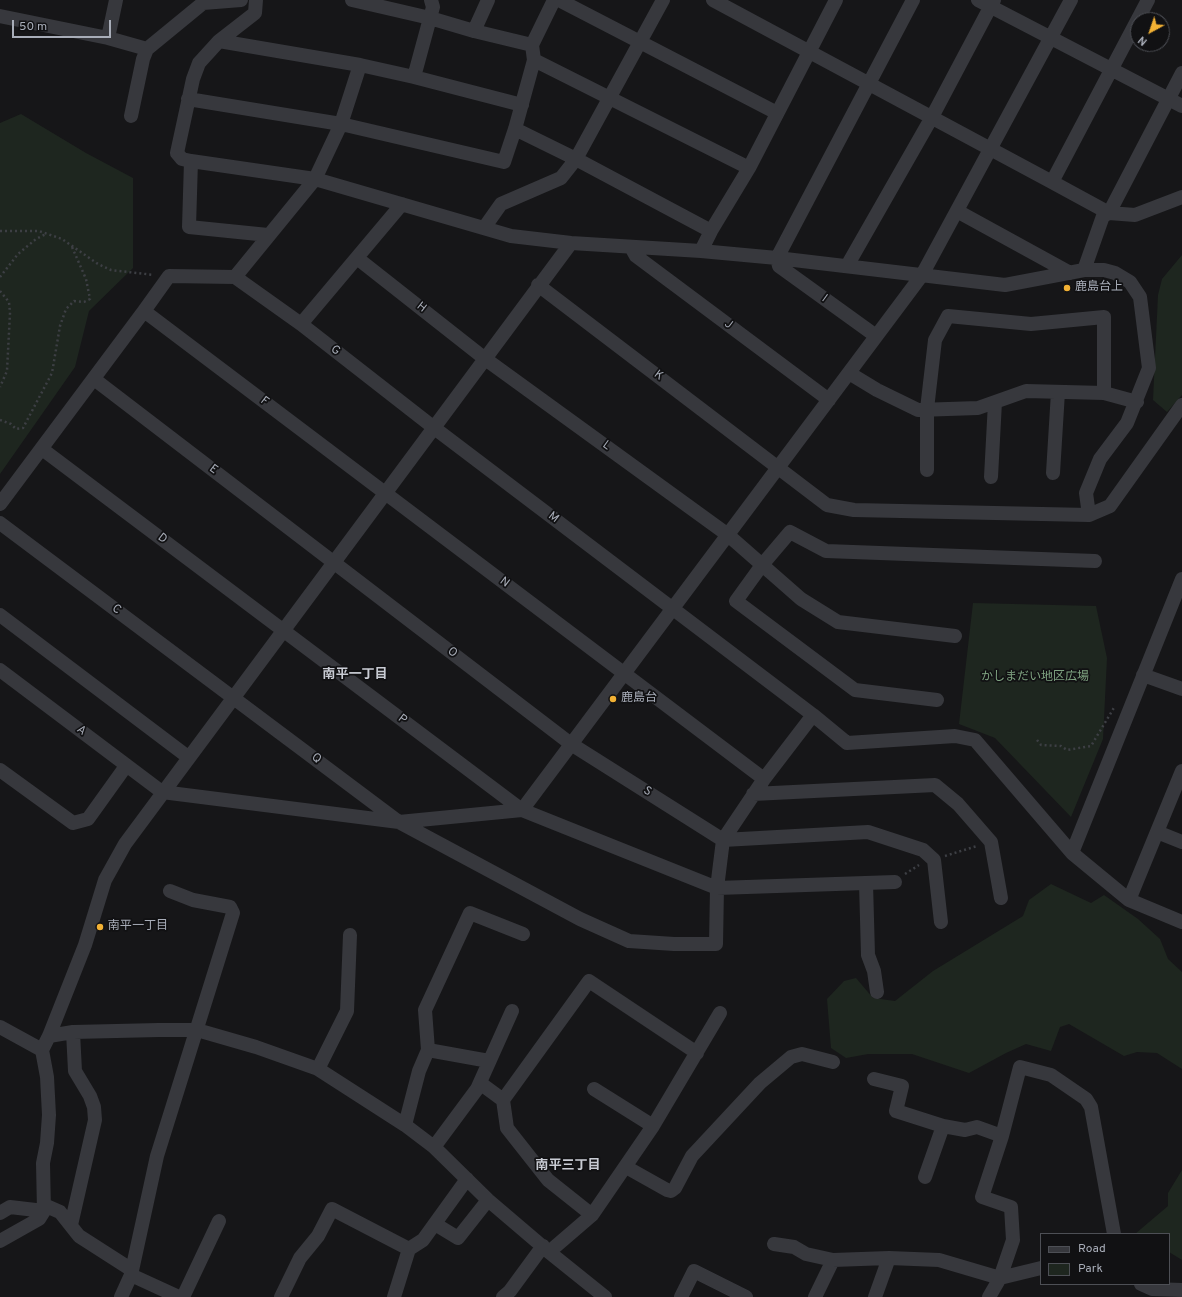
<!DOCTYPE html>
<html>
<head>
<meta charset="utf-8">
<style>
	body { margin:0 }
	#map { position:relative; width:1182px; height:1297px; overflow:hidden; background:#161618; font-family:Overpass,sans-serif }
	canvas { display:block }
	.legend { position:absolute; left:1040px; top:1233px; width:130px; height:52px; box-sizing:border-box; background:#111113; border:1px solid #4d4f55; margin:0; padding:5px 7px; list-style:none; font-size:12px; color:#a8adb8 }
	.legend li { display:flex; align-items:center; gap:8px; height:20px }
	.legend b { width:20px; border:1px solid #4d4f55 }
	.north { position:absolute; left:1130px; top:12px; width:40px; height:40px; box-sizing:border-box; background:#111113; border:1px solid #4d4f55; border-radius:50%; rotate:220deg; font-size:11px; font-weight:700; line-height:16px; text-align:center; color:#a8adb8 }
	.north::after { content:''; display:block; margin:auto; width:14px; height:18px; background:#f2b134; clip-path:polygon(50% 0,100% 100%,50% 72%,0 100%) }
	.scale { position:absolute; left:12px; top:20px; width:99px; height:18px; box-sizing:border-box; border:2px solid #a8adb8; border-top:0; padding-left:5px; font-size:12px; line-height:14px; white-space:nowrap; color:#a8adb8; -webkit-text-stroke:3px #111113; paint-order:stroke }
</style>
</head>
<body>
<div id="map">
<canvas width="1182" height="1297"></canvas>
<ul class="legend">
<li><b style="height:5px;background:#37383d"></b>Road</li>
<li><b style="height:11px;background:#1e261f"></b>Park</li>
</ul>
<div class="north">N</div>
<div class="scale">50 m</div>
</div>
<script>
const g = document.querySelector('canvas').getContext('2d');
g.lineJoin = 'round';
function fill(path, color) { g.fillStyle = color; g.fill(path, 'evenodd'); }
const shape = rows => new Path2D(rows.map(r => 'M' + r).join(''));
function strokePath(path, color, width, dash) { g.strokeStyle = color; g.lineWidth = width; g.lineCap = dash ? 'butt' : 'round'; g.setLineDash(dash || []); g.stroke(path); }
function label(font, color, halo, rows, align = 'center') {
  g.font = font + ' Overpass,"Noto Sans JP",sans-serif'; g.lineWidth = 3.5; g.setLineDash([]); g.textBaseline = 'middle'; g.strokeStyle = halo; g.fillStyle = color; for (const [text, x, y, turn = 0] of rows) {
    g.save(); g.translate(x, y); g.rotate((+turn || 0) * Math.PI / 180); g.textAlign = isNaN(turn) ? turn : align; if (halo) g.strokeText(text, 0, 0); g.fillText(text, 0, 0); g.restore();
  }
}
const green = shape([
	[21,114,86,153,133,178,133,268,89,311,75,367,0,474,0,123],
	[1182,255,1182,395,1167,412,1153,400,1158,295,1162,279],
	[973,603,1096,606,1107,658,1103,739,1071,817,995,738,959,724],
	[1051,884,1091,903,1104,895,1138,919,1160,939,1168,959,1182,972,1182,1069,1157,1053,1137,1052,1124,1056,1069,1024,1060,1027,1051,1051,1026,1044,1006,1053,969,1073,912,1054,868,1054,846,1058,831,1048,827,999,844,981,856,978,873,998,895,1001,933,971,1023,916,1029,900],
	[1182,1170,1182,1260,1169,1252,1169,1234,1135,1234,1168,1206,1168,1193]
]);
const path = shape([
	[0,231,39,231,62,239,98,264,111,270,154,275],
	[0,277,18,254,36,239,46,234],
	[0,291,9,302,10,313,7,371,0,387],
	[0,420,11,424,16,429,23,428,52,373,60,326,66,309,74,301,84,302,90,299,86,279,72,247],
	[1037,740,1041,745,1061,746,1067,750,1091,746,1115,706],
	[945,856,977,846],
	[905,874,919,865]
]);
const minor = shape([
	[256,0,255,13,219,41,199,63,193,79,177,153,182,159,191,161,189,227,268,235],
	[352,0,430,18,474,31,532,45],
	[559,0,777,113],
	[713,0,1052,182],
	[978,0,1182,106],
	[1148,0,1052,182,1109,213,1182,73],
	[0,16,108,38,147,49,203,3,241,0],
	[474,31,488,0],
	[108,38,116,0],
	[219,41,360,65,414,77,522,105],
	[534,60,749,168],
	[414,77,433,7,431,0],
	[188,99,341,124,504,162,515,129,534,60,532,45,554,0],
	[131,116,143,59,147,49],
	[515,129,576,159,711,231],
	[191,161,315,179,511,236,571,243,701,251,777,258,1005,285,1084,270,1104,270,1115,273,1130,282,1140,297,1149,368,1127,423,1100,459,1086,493,1089,515,1110,506,1182,405],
	[957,211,1070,273],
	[484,228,501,204,561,178,576,159,663,0],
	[631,247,636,256,829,400],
	[701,251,711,231,749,168,836,0],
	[357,258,484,358,728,535,801,599,838,622,955,636],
	[847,266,932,117,994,0],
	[1084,270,1103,216,1109,213,1135,215,1182,197],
	[235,277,301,324,433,427,813,715,847,743,955,736,975,740,1072,853,1129,900,1182,922],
	[235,277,315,179,341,124,360,65],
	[538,285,827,505,854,510,1089,515],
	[144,311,764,779],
	[301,324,402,204],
	[876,336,779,266,777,258,913,0],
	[849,373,877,390,918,410,978,408,1026,391,1104,393,1137,402],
	[94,379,571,744,723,840],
	[42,449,522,810,717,888,895,882],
	[927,470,927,409,935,340,948,316,1031,324,1104,317,1104,393],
	[1053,473,1058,392],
	[991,477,995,402],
	[0,504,144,311,169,276,235,277],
	[0,523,399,822,580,919,629,941,674,944,716,944,717,888,723,840,764,779,813,715],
	[0,615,188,757],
	[0,670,162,792,399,822,522,810,922,275,1071,0],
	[1143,675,1182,689],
	[937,700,855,690,736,601,762,565,790,532,826,551,1095,561],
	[0,770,73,823,88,819,126,766],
	[753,794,935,785,958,804,991,842,1001,898],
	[1157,832,1182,842],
	[723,840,868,832,923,850,934,860,941,922],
	[1072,853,1182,579],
	[866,883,868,955,874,971,877,992],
	[1129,900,1182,771],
	[0,1027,42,1050],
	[49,1036,73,1032,159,1030,197,1030,256,1047,318,1069,405,1125,434,1147,488,1200,549,1252],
	[428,1050,489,1061],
	[318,1069,347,1011,350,935],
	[874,1079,902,1086,896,1111,943,1126,965,1130,977,1127,1002,1136],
	[480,1083,503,1100],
	[594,1089,653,1126],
	[405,1125,419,1071,428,1050,425,1010,470,913,523,934],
	[434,1147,477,1089,512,1011],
	[626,1167,667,1190,671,1191,675,1188,692,1156,760,1083,791,1057,802,1054,833,1062],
	[925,1177,943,1126],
	[44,1205,60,1212,79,1236,132,1270],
	[0,1213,10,1207,44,1211],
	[592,1215,548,1180,507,1128,503,1100,589,981,697,1053],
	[435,1224,458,1238,488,1200],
	[71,1225,95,1120,94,1107,90,1096,75,1071,73,1032],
	[0,1241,39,1219,44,1211,43,1163,47,1143,49,1115,47,1077,42,1050,49,1036,85,945,105,880,125,844,571,243],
	[774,1244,794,1247,806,1254,833,1260],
	[131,1275,179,1297],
	[1141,1284,1152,1289,1182,1290],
	[121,1297,131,1275,157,1156,233,913,230,907,193,900,170,891],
	[183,1297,219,1221],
	[281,1297,300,1258,318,1236,332,1209,409,1249],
	[394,1297,409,1249,423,1240,467,1179],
	[503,1297,510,1291,543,1246],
	[605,1297,549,1252,592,1215,653,1126,720,1013],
	[681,1297,694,1271,746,1297],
	[815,1297,833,1260,889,1258,939,1260,1000,1278,1041,1268],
	[875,1297,889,1258],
	[989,1297,1000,1278,1013,1240,1011,1207,982,1197,1002,1136,1020,1067,1051,1075,1086,1099,1091,1107,1114,1234]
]);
const markers = [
	[1067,288,4,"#f2b134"],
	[613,699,4,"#f2b134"],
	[100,927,4,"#f2b134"]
];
const poiNames = [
	["鹿島台上",1075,288],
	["鹿島台",621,699],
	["南平一丁目",108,927]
];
const streetNames = [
	["I",824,299,36],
	["H",421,308,38],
	["J",728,325,37],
	["G",335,351,38],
	["K",658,376,37],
	["F",264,402,37],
	["L",606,446,36],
	["E",213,470,37],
	["M",553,518,37],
	["D",162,539,37],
	["N",504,583,37],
	["C",116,610,37],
	["O",452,653,37],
	["P",402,720,37],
	["A",81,731,37],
	["Q",316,759,37],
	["S",647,792,33]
];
const parkNames = [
	["かしまだい地区広場",1035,678]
];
const neighbourhoodNames = [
	["南平一丁目",355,675],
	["南平三丁目",568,1166]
];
fill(green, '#1e261f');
strokePath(path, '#3d3f44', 2.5, [2, 3]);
strokePath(minor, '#37383d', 14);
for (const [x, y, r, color] of markers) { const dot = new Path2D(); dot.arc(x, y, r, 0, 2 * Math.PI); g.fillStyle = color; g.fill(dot); strokePath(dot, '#111113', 1.5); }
label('12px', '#a8adb8', '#111113', poiNames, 'left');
label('12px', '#a8adb8', '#111113', streetNames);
label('12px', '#7fa381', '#111113', parkNames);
label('bold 13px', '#c9ccd4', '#111113', neighbourhoodNames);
</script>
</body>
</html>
